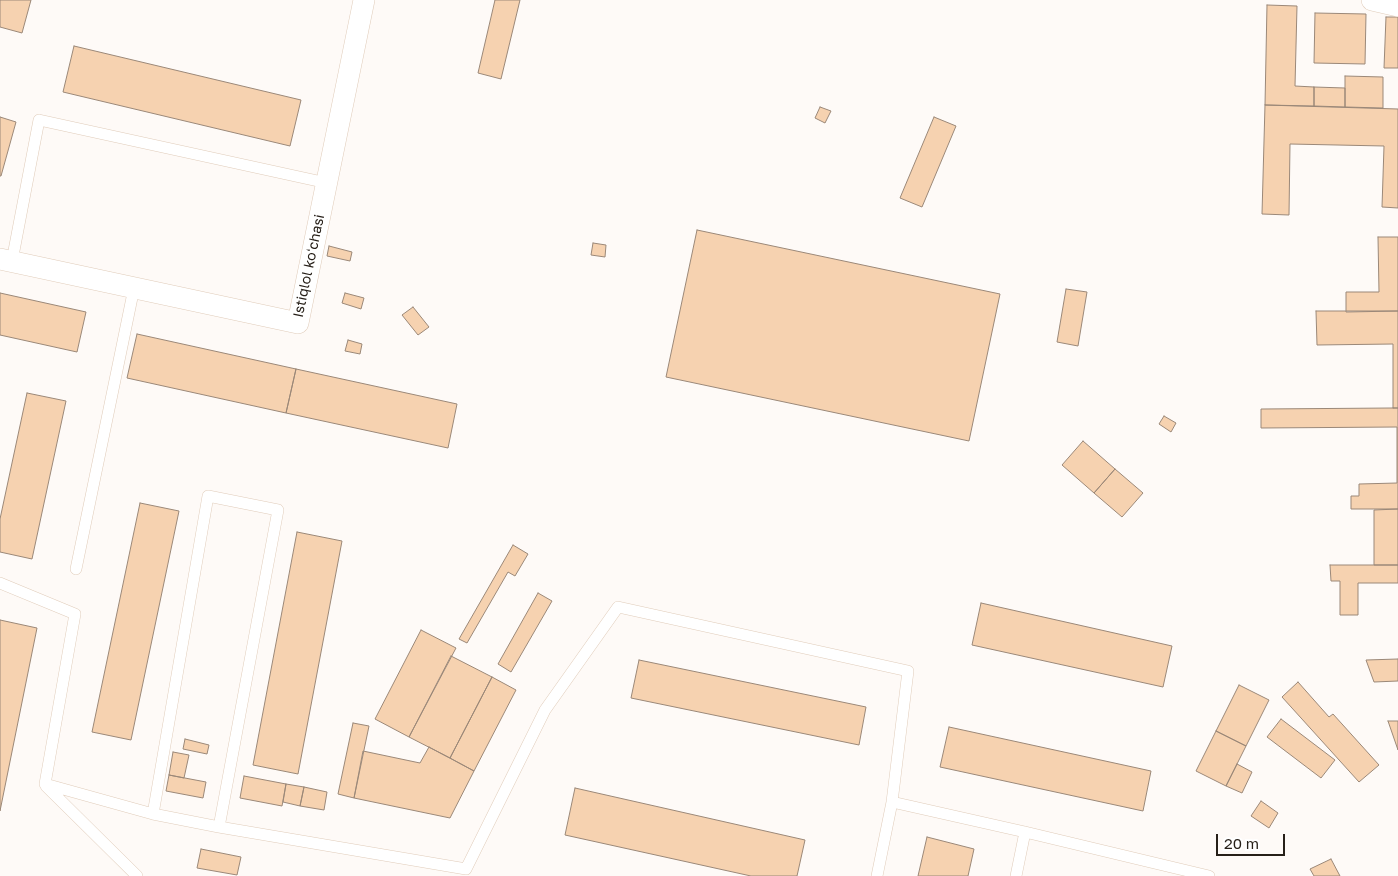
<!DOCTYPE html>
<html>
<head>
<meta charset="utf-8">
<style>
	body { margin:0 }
	#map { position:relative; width:1398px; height:876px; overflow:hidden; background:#fefaf7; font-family:"Golos Text",sans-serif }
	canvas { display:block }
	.scale { position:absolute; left:1216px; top:834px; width:69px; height:22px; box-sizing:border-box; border:2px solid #272019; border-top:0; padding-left:6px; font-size:15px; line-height:18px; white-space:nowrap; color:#272019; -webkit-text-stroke:4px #fff; paint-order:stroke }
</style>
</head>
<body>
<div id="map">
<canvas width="1398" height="876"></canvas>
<div class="scale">20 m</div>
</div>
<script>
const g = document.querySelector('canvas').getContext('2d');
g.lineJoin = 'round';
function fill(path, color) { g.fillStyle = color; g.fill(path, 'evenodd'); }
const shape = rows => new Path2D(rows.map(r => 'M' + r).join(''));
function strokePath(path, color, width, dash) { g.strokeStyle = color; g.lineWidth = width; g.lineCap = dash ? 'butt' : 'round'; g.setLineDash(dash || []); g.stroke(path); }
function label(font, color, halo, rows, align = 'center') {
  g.font = font + ' "Golos Text",sans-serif'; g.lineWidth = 4; g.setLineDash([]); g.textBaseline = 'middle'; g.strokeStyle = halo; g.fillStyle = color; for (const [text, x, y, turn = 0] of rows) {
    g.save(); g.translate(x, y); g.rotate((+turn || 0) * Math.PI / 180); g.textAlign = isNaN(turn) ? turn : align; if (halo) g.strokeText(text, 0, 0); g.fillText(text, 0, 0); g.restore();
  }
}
const building = shape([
	[0,0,31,0,22,33,0,27,0,0],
	[495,0,520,0,501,79,478,73,495,0],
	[1267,5,1297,6,1295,86,1314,87,1314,106,1265,105,1267,5],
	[1315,13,1366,14,1365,64,1314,63,1315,13],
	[1386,17,1398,17,1398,68,1384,68,1386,17],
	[74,46,301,100,290,146,63,92,74,46],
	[1345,76,1383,77,1383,108,1345,107,1345,76],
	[1314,87,1345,88,1345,107,1314,106,1314,87],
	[1265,105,1398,109,1398,208,1382,207,1384,146,1290,144,1289,215,1262,214,1265,105],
	[820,107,831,111,825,123,815,118,820,107],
	[0,117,16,122,1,176,0,176,0,117],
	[934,117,956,126,922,207,900,198,934,117],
	[697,230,1000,294,969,441,666,377,697,230],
	[1378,237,1398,237,1398,311,1346,312,1346,292,1379,292,1378,237],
	[593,243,606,245,605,257,591,255,593,243],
	[329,246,352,252,350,261,327,256,329,246],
	[1066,289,1087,292,1078,346,1057,342,1066,289],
	[0,293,86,312,77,352,0,335,0,293],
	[345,293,364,298,361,309,342,303,345,293],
	[413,307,429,327,418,335,402,315,413,307],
	[1316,311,1398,311,1398,408,1393,408,1393,344,1317,345,1316,311],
	[137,334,296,369,286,413,127,378,137,334],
	[348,340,362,344,360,354,345,351,348,340],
	[296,369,457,404,448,448,286,413,296,369],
	[27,393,66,401,32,559,0,552,0,519,27,393],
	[1393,408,1398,408,1398,509,1351,509,1351,496,1359,496,1359,484,1397,483,1397,427,1261,428,1261,409,1393,408],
	[1164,416,1176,423,1171,432,1159,424,1164,416],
	[1083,441,1115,469,1094,493,1062,465,1083,441],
	[1115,469,1143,493,1122,517,1094,493,1115,469],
	[140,503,179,511,131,740,92,732,140,503],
	[1398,509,1398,565,1374,565,1374,510,1398,509],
	[297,532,342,541,298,774,253,765,297,532],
	[513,545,528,554,515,576,508,572,467,643,459,639,513,545],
	[1330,565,1398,565,1398,583,1358,583,1358,615,1340,615,1340,581,1331,581,1330,565],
	[538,593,552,601,511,672,498,664,538,593],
	[981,603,1172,646,1163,687,972,645,981,603],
	[0,620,37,628,0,811,0,620],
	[421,630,456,648,409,737,375,719,421,630],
	[451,656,492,677,450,758,409,737,451,656],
	[1398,659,1398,681,1374,682,1366,660,1398,659],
	[639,660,866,707,859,745,631,698,639,660],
	[492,677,516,690,474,771,450,758,492,677],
	[1298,682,1329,717,1333,714,1379,765,1359,782,1282,697,1298,682],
	[1239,685,1269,700,1246,746,1216,731,1239,685],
	[1281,719,1335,760,1321,778,1267,737,1281,719],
	[1388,721,1398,721,1398,750,1388,721],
	[353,723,369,726,354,798,338,794,353,723],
	[949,727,1151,771,1143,811,940,767,949,727],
	[1216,731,1246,746,1226,786,1196,771,1216,731],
	[185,739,209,745,207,754,183,749,185,739],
	[429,747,474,771,450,818,354,798,363,751,420,763,429,747],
	[173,752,189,755,184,778,169,775,173,752],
	[1237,764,1252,772,1242,793,1226,786,1237,764],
	[169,775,206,782,203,798,166,791,169,775],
	[244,776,286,784,282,806,240,798,244,776],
	[286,784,304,787,300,806,283,802,286,784],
	[304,787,327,792,324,810,300,806,304,787],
	[575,788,805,840,797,876,751,876,565,835,575,788],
	[1261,801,1278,813,1269,828,1251,816,1261,801],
	[927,837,974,849,968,876,918,876,927,837],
	[201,849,241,857,237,875,197,868,201,849],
	[1331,859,1340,876,1314,876,1310,869,1331,859]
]);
const lane = shape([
	[12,261,39,120,327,183],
	[76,569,134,288],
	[0,583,75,614,45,784,153,814,219,827,466,869,545,710,618,607,908,671,892,802],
	[46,786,137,876],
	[153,814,208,496,278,510,219,827],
	[877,876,892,802,1025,832],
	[1016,876,1025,832,1209,876]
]);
const street = shape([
	[1372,0,1398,6],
	[0,259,298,323,364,0]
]);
const streetNames = [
	["Istiqlol koʻchasi",309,266,-78]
];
fill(building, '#f6d2b0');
strokePath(building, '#9b8878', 1);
strokePath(lane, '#e0ccba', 12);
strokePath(street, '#e0ccba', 22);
strokePath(lane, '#fff', 11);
strokePath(street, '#fff', 21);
label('14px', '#272019', '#fff', streetNames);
</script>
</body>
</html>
